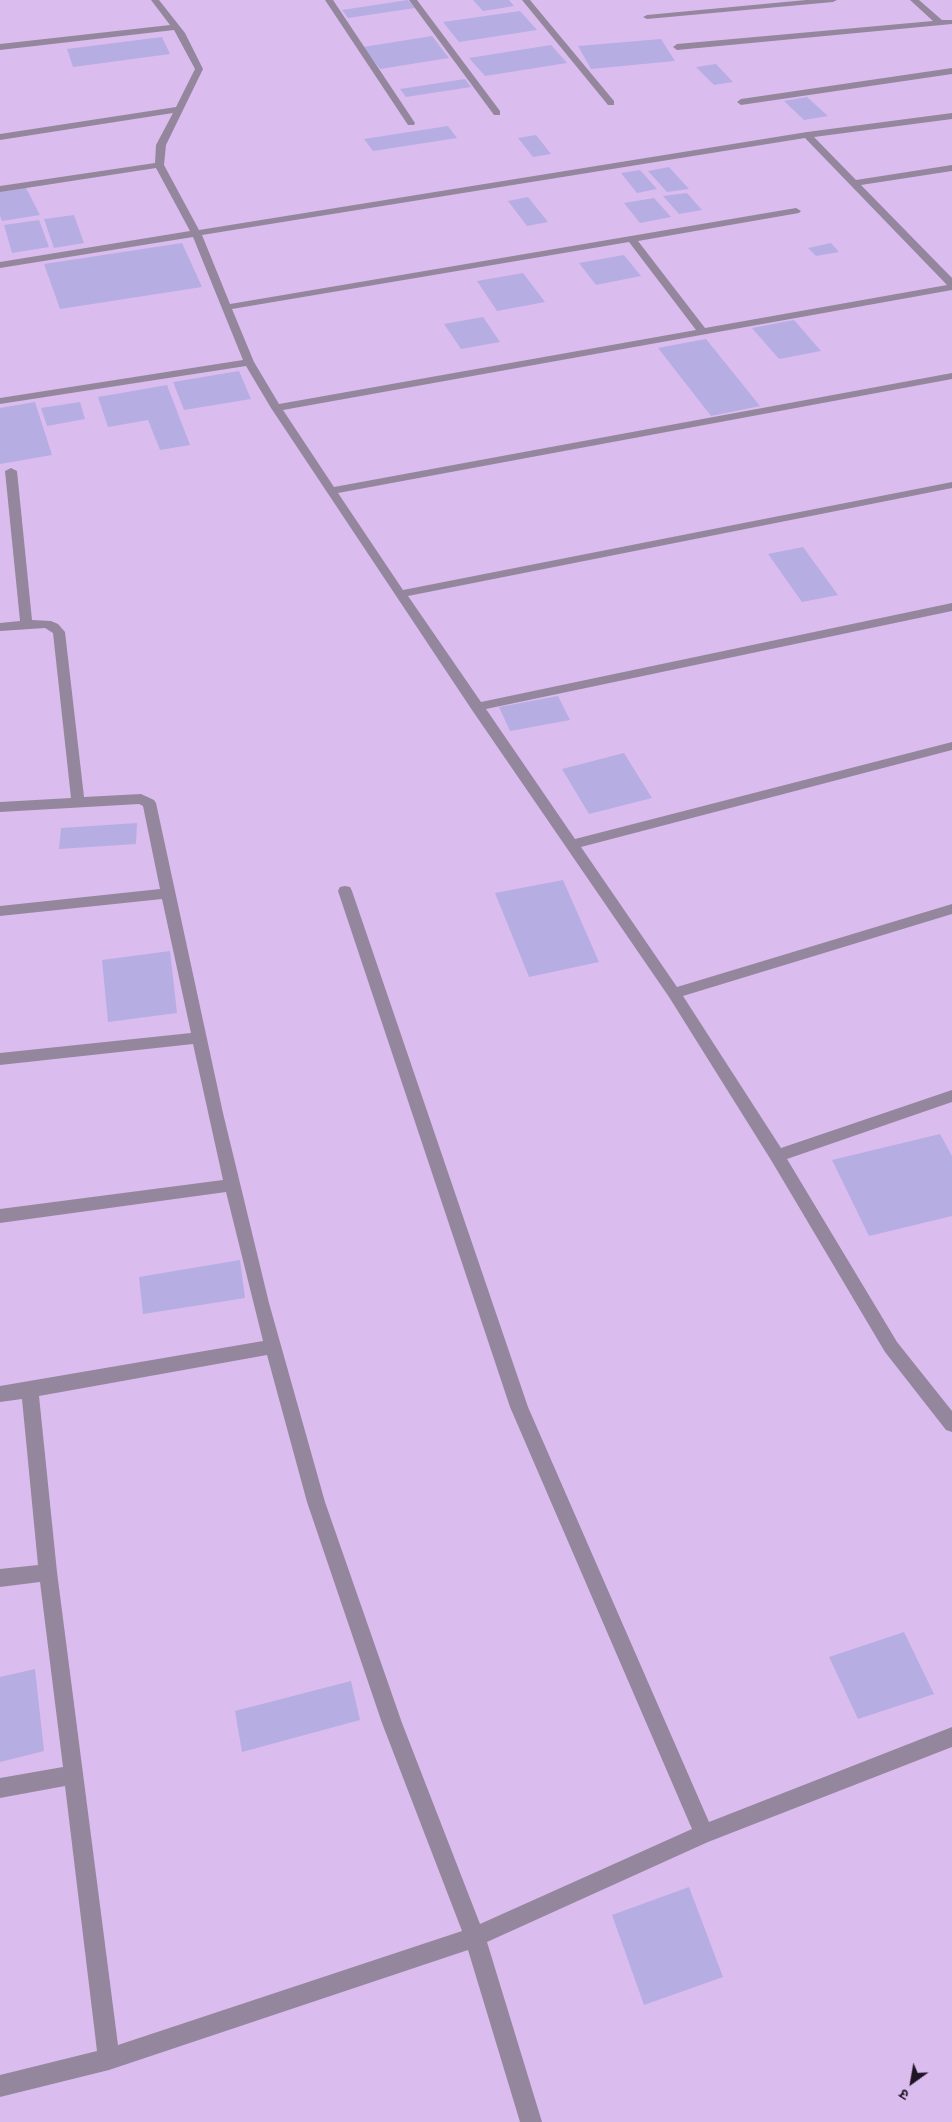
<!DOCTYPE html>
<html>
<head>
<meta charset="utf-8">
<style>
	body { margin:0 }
	#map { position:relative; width:952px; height:2122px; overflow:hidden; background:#dbbcef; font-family:Jost,"Noto Sans Devanagari",sans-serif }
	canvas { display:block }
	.north { position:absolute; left:887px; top:2057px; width:50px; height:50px; -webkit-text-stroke:4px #dbbcef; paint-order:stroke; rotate:212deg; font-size:14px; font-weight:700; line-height:20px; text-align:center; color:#1f1426 }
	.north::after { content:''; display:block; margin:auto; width:18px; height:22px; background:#1f1426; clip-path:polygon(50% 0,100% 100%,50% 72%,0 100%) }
</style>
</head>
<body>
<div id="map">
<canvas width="952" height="2122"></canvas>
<div class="north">उ</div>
</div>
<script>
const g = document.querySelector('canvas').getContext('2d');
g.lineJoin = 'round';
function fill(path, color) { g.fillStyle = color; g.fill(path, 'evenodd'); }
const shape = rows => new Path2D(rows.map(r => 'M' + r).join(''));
const building = shape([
	[408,0,415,8,348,18,342,10],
	[473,0,509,0,514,6,483,11],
	[520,11,537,30,459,42,443,22],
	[432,36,449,58,380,69,363,47],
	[162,37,170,54,73,67,67,49],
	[661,39,675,61,591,69,578,46],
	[551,45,567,63,485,76,469,58],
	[716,64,733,82,714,85,696,67],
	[465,79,471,87,406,97,400,89],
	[807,97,828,116,804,120,784,101],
	[448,126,457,138,373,151,364,139],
	[536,135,551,154,533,157,518,138],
	[669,167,689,189,667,192,648,171],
	[640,170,657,189,637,193,621,173],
	[25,186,40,215,2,221,0,216,0,190],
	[687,193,702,210,679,214,663,196],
	[528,197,548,222,527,226,508,201],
	[654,198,671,217,640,223,624,203],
	[74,215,84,243,54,248,44,219],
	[39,220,49,247,12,253,4,225],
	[182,243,202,287,60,309,44,264],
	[831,243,839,252,816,256,808,248],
	[624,255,641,276,596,285,579,263],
	[523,273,545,302,497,311,477,281],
	[483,317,500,342,461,349,444,324],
	[794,320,821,351,779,359,752,328],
	[706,339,760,406,711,416,658,348],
	[239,371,251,399,184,410,173,382],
	[167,385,190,445,160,450,148,420,108,427,98,397],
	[35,402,52,455,0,464,0,408],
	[80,402,85,419,47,426,41,408],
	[803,547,838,595,802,602,768,554],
	[558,696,570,720,510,731,499,707],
	[624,753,652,798,589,814,562,769],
	[137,823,136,844,59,849,61,828],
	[563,880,599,962,529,977,495,893],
	[170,951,177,1013,108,1022,102,960],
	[940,1134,952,1156,952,1216,869,1236,832,1160],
	[240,1260,245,1298,143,1314,139,1277],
	[904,1632,934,1694,858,1719,829,1657],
	[35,1669,44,1751,0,1762,0,1677],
	[351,1681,360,1720,242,1752,235,1711],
	[689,1887,723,1977,644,2005,612,1915]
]);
const street = shape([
	[151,0,159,0,185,33,203,69,166,145,164,165,199,230,807,132,952,113,952,119,814,137,856,180,952,165,952,171,861,185,952,278,952,290,283,410,334,487,952,373,952,379,338,493,403,590,952,482,952,488,408,596,481,702,952,603,952,611,486,709,575,839,952,742,952,750,581,847,677,987,952,904,952,914,683,996,781,1148,952,1090,952,1102,787,1159,897,1342,952,1411,952,1432,946,1430,885,1352,771,1160,669,997,472,710,271,408,246,366,0,404,0,398,243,360,193,237,0,268,0,262,190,231,156,168,0,192,0,186,155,163,156,145,173,113,0,140,0,134,176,107,195,69,174,30,0,50,0,44,170,25,151,0],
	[805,138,947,285,705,328,638,241,799,213,801,211,796,208,230,304,202,235,805,138],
	[629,242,696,330,279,404,254,362,232,309,629,242],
	[325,0,333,0,415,123,414,125,408,125,325,0],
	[409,0,417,0,500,111,500,115,494,115,409,0],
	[522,0,530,0,614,101,614,105,608,105,522,0],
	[806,0,837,0,833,2,647,19,643,17,647,15,806,0],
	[910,0,919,0,942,20,952,20,952,24,677,50,673,47,677,44,933,21,910,0],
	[952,68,952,74,741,105,737,102,741,99,952,68],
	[11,468,17,471,32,620,51,621,58,624,65,632,84,797,141,794,154,800,156,803,223,1113,269,1303,325,1502,402,1723,480,1924,692,1829,510,1407,338,891,340,887,345,886,350,887,352,891,528,1407,709,1822,952,1727,952,1747,708,1842,487,1942,542,2122,520,2122,468,1950,109,2070,0,2097,0,2075,97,2051,65,1786,0,1798,0,1778,63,1767,40,1582,0,1587,0,1569,38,1565,22,1399,0,1402,0,1386,263,1341,226,1192,0,1223,0,1209,223,1180,193,1044,0,1065,0,1053,191,1033,162,899,0,916,0,906,160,889,143,806,139,804,0,812,0,802,71,798,53,633,45,628,0,631,0,623,20,621,5,471,11,468],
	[267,1355,307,1502,382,1723,462,1931,118,2045,57,1572,39,1396,267,1355]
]);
fill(building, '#b6ade3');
fill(street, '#94879d');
</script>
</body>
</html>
